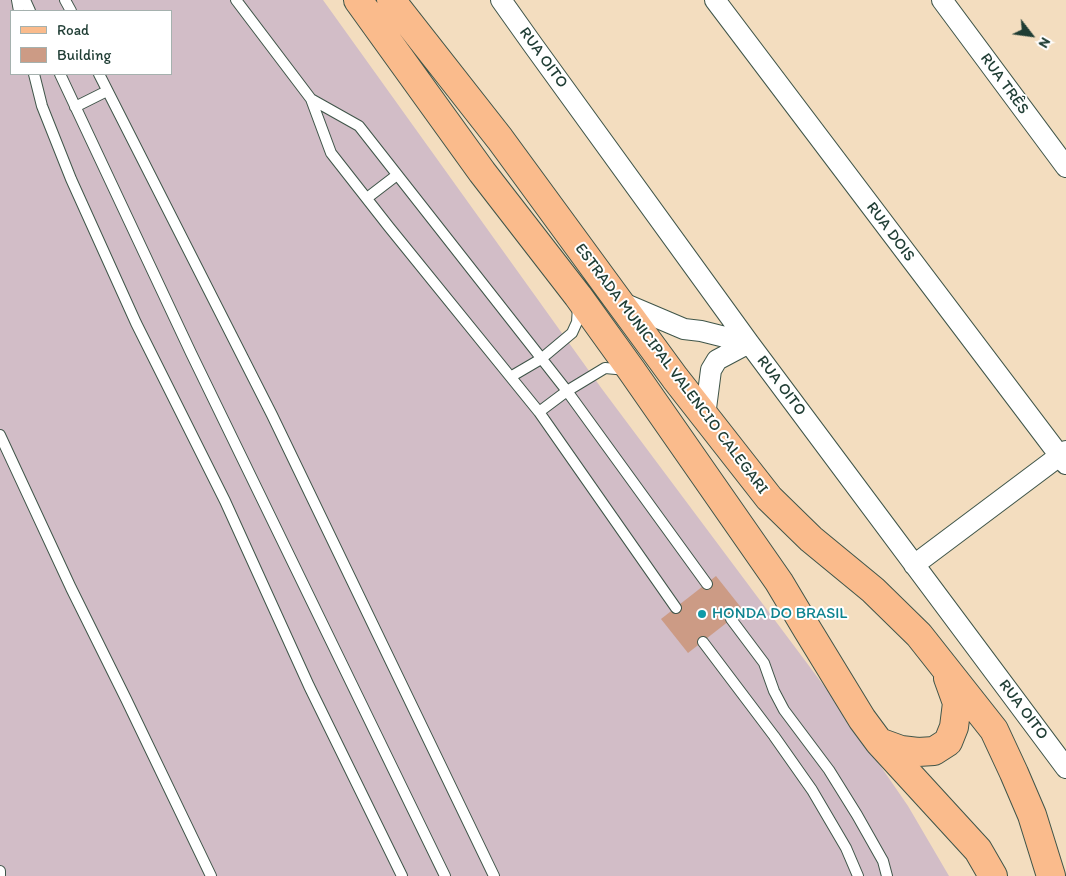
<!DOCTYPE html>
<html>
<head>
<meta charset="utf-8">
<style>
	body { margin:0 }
	#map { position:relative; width:1066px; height:876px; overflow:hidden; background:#f3ddbf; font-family:Itim,sans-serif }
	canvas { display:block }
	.legend { position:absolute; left:10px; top:10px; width:162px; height:65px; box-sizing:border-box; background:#fff; border:1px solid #a5b1ae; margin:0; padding:6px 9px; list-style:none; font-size:15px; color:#1f3d34 }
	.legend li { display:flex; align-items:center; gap:10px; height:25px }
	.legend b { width:25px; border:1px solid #a5b1ae }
	.north { position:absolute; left:1006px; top:10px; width:50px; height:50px; -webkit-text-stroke:4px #fff; paint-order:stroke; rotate:120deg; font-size:14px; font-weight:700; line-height:20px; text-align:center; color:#1f3d34 }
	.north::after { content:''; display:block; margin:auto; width:18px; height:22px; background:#1f3d34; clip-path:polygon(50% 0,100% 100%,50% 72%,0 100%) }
</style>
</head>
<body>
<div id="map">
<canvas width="1066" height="876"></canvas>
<ul class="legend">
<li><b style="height:6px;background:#fabb8c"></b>Road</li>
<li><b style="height:14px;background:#cc9b85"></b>Building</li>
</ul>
<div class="north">N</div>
</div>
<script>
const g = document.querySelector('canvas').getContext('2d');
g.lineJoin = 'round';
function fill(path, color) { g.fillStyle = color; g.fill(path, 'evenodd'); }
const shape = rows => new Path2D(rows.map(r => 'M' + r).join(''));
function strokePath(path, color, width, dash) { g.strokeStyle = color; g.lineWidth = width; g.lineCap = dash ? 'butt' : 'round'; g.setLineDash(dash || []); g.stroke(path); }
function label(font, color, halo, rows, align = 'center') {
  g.font = font + ' Itim,sans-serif'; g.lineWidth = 4; g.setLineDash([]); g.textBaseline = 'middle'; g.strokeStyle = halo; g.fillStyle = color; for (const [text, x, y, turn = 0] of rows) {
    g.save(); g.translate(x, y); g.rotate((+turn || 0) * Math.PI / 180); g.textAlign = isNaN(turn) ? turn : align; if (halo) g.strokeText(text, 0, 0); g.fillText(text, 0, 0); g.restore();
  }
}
const industrial = shape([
	[0,0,323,0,602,389,842,710,908,806,949,876,0,876],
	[11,11,171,11,171,74,11,74]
]);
const building = shape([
	[716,576,743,610,688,653,661,619]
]);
const service = shape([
	[17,0,19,11],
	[25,0,30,11],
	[65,0,71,11],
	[236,0,311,99,331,153,389,227,539,412,676,608],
	[34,74,42,106,71,179,136,323,225,501,309,686,402,876],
	[60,74,191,353,445,876],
	[99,74,272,415,494,876],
	[311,99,359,126,567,391,707,584],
	[75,107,107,91],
	[367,198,397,175],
	[512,376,541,359,572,333,577,322,578,307],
	[539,412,567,391,605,368,627,370],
	[0,435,71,588,126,699,211,876],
	[731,619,764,663,774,691,784,710,829,770,857,815,883,861,887,876],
	[703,642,774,736,812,790,846,848,858,876],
	[0,871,0,875]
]);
const minor = shape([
	[501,0,533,45,749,343,1066,768],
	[715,0,1066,464],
	[942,0,1066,167],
	[618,301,684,329,701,331,749,343],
	[705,416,711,370,717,360,749,343],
	[914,565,1066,451]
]);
const primary = shape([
	[358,0,482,172,578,296,632,371,779,582,807,629,862,719,879,742,978,850,993,876],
	[391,0,500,139,675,378,769,498,811,539,873,590,919,635,994,730,1014,773,1032,815,1051,876],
	[879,742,901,750,918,752,934,751,948,742,954,727,957,703,948,678]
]);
const markers = [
	[702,614,5,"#0f9aa8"]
];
const streetNames = [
	["RUA OITO",543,58,54],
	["RUA TRÊS",1004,84,54],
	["RUA DOIS",890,232,53],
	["ESTRADA MUNICIPAL VALENCIO CALEGARI",671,369,53],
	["RUA OITO",781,386,53],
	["RUA OITO",1023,710,53]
];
const cultureNames = [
	["HONDA DO BRASIL",712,614]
];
fill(industrial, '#d2bdc7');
fill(building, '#cc9b85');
strokePath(service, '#3f5549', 12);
strokePath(minor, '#3f5549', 22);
strokePath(primary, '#3f5549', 30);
strokePath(service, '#fff', 10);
strokePath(minor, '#fff', 20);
strokePath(primary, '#fabb8c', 28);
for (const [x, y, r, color] of markers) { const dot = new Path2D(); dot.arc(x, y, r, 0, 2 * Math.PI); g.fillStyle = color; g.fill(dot); strokePath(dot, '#fff', 2); }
label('16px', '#1f3d34', '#fff', streetNames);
label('16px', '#0d838f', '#fff', cultureNames, 'left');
</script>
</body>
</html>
